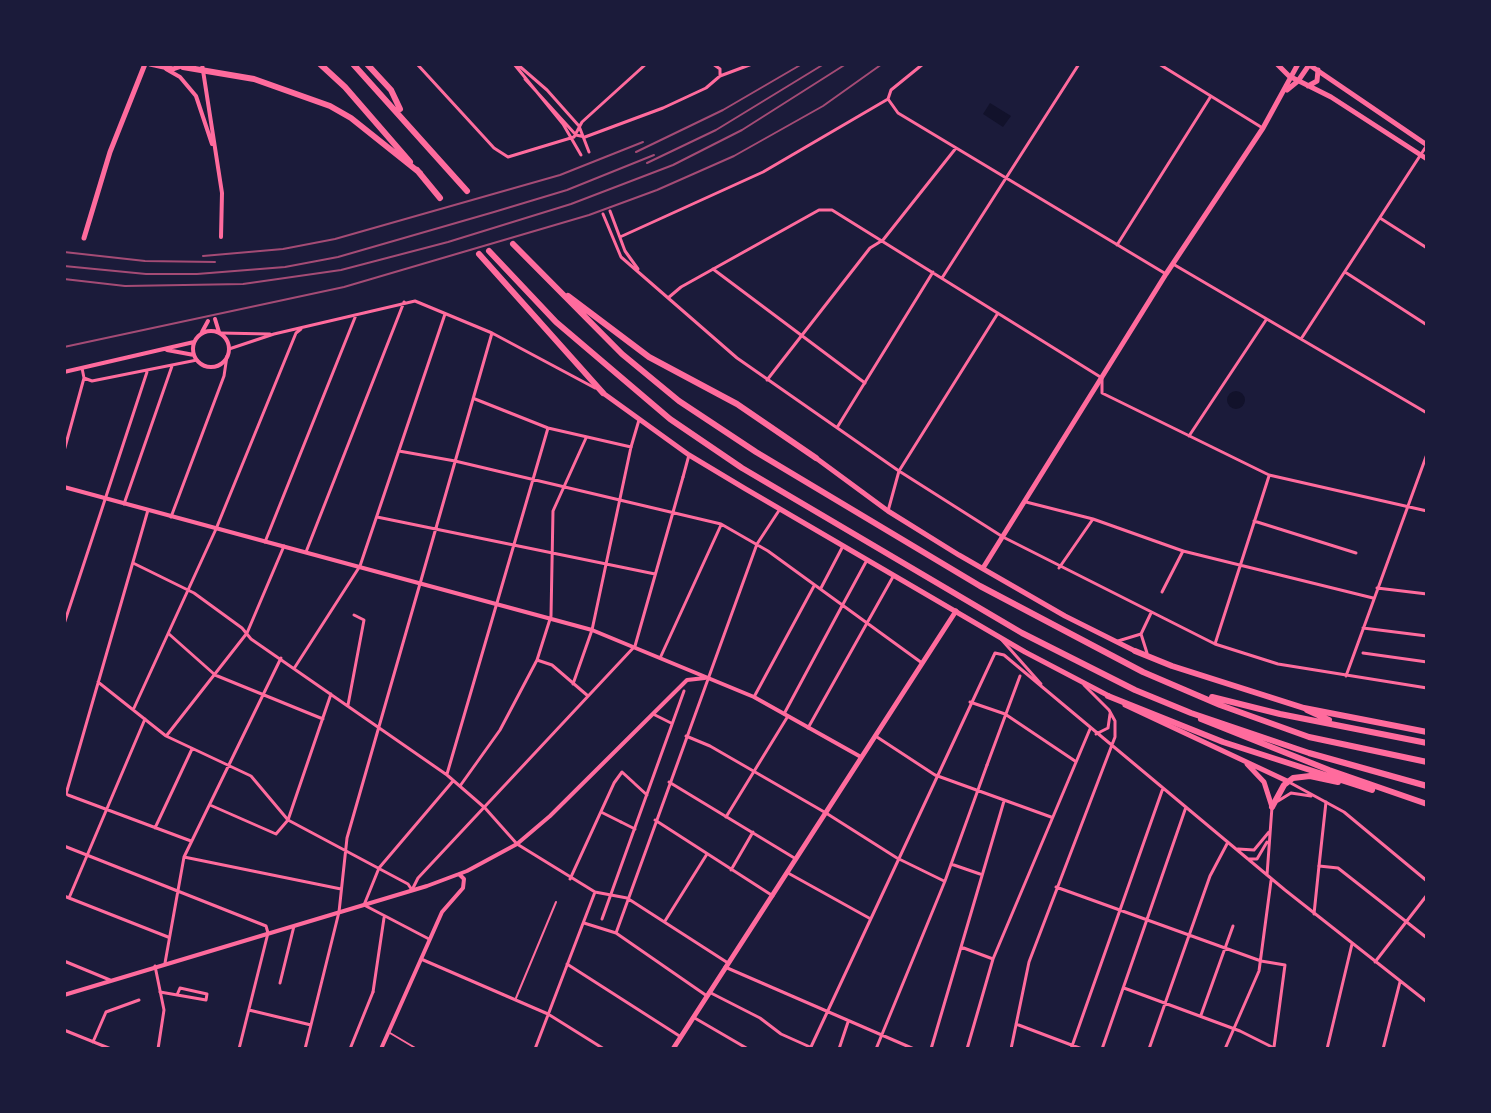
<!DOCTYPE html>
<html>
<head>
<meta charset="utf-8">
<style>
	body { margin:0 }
	#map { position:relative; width:1491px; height:1113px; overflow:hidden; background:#1b1b3a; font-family:Arial,sans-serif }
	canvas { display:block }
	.frame { position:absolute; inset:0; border:66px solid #1b1b3a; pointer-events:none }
</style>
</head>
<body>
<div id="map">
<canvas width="1491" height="1113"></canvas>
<div class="frame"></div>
</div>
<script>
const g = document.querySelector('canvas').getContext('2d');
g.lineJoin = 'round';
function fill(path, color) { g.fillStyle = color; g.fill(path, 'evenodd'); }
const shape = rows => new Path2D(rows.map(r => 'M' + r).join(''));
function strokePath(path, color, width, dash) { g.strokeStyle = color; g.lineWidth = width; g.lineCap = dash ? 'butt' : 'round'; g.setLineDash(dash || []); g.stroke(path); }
const water = shape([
	[990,103,1011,116,1003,127,983,114],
	'1227 400a9 9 0 1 1 18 0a9 9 0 1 1-18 0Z'
]);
const service = shape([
	[516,998,556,902],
	[390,1033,417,1049]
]);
const pedestrian = shape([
	[713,269,865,383],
	[631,447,639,420],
	[683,477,689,455],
	[821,588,843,546],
	[1162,592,1183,551],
	[842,606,867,560],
	[169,634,214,674],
	[1363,653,1427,662],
	[970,702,1005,714,1075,761],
	[653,714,671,723],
	[686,736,710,746,826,813],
	[987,765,1020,676],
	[635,784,647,795],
	[726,817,788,716],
	[621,822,635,829],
	[1319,866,1326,802],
	[602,919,684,691],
	[160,992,206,1000,207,994,180,988,177,995],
	[350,1049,373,992]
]);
const minor = shape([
	[417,64,494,148,508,157,574,137,582,122,646,64],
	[514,64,563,124,581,155],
	[517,64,547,90,579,126,589,152],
	[713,64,720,69,720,76],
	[1159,64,1261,127],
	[525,79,576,135,585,137,663,108,706,88,720,76,752,64],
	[888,99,898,113,1166,274],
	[610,211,625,251,638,269],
	[603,214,621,257,737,358,899,471,1003,537,1215,644,1278,664,1427,688],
	[1380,218,1427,248],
	[620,237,763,172,888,99,891,90,923,64],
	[1117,245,1211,96],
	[1173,264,1427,413],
	[1345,272,1427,325],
	[942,278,1079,64],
	[668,298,681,287,819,210,832,210,1102,378,1102,393,1269,475,1427,511],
	[220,333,270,334],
	[1301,339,1427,145],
	[229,349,274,334,415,301,492,333,595,388],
	[84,378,92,381,197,360],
	[767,380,870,248,883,240,956,148],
	[475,399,548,428,631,447,592,630,573,684],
	[838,426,933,272],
	[1189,436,1266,320],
	[64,451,84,378,82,368],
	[399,451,455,461,721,524,768,551,922,663],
	[1026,502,1093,519,1183,551,1373,598],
	[124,504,172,366],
	[888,511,899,471,998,313],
	[171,517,224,376,227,356],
	[377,517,655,574],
	[1254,521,1356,553],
	[265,542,356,315],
	[306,552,404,302],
	[133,563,194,593,242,628,251,639,447,775,485,808,517,844,595,892,627,898,728,963],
	[1059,568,1093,519],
	[1377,588,1427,594],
	[64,624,147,372],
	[1363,628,1427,636],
	[1001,639,1041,684],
	[1118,641,1141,634],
	[1215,644,1269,476],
	[1147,653,1141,634,1151,613],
	[661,656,721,525],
	[537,660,552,665,588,696],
	[295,667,360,566,445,314],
	[215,675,323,719],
	[1346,676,1427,454],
	[98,682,166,736,251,776,288,820,408,884,412,890,418,878,635,646,683,477],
	[754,697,814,586],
	[348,705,364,620,354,615],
	[134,708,216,529,296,333,301,329],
	[64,712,64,722],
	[784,714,842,606],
	[808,728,894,575],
	[1096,734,1108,728,1110,714],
	[167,735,247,633,284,546],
	[877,737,935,775,1051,817],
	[447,774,548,428],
	[1287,781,1344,812,1427,881],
	[669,782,796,859],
	[460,786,500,730,537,660,551,616,553,511,586,438],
	[66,794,148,510],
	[68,795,191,841],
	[1278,801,1291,793,1311,796],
	[210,805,276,834,288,820,331,694],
	[601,812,621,822],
	[826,813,897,858,944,881],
	[655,820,773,896],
	[155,828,192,749],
	[64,846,266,926,268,933,239,1049],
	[1238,849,1254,850,1269,832],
	[184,857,341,889],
	[1248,859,1257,859,1267,842],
	[951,864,980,874],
	[731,870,753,832],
	[788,873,869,918],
	[1267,875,1272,807],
	[570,879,614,783,622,772,634,783],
	[1056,887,1261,961,1285,965,1274,1047],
	[64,896,168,937],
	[69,898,145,719],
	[1314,914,1319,866,1338,868,1427,938],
	[665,921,707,854],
	[584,923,616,933,707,996],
	[616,933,757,544,780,509],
	[429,939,364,905,379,868,453,781],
	[961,947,993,959],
	[421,959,548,1014,604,1049],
	[64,961,110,980],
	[1375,962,1427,895],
	[165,963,184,857,281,658],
	[567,964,681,1037],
	[155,966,164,1010,158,1049],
	[725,967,914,1049],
	[280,983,294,926],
	[1124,988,1240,1031,1276,1049],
	[373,992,384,918],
	[709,992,760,1018,781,1034,810,1047],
	[249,1010,311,1025],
	[1201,1015,1233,926],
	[693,1017,748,1049],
	[1016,1024,1082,1049],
	[64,1030,111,1049],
	[93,1042,106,1012,139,1000],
	[305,1049,339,912,347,838,492,333],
	[535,1049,595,892],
	[810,1049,995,653,1004,655,1285,890,1427,1002],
	[839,1049,848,1022],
	[876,1049,945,881,987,765],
	[931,1049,1004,801],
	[967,1049,993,959,1090,729],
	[1011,1049,1029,962,1115,737,1115,721,1109,710,1084,685],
	[1071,1049,1163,788],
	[1102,1049,1186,807],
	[1149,1049,1210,876,1228,842],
	[1225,1049,1259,971,1271,881],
	[1327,1049,1352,944],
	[1383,1049,1400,982]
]);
const tertiary = shape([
	[202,64,222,193,221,237],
	[166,69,180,77,196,96,212,144],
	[215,319,219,332],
	'193 349a18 18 0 1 1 36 0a18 18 0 1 1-36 0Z',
	[202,332,208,321],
	[167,350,194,355],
	[64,372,194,342],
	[64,487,592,630,754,697,861,757],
	[64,995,427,886,467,871,517,844,550,816,687,680,705,678],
	[381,1049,442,912,463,888,464,879,459,874]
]);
const secondary = shape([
	[603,393,689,455,744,488,1025,652,1109,696],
	[816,458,888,511,959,555,1065,616,1135,651],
	[1125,705,1287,781],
	[1247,764,1264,782,1272,807]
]);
const primary = shape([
	[150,64,173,69,187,64],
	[1277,64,1289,76,1331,97,1427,159],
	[1308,64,1427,145],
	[1308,86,1317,81,1318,70],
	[1287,90,1298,81,1309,65],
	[84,238,110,152,145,64],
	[983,568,1166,274,1263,128,1298,64],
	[673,1049,956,611]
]);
const motorway = shape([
	[320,64,345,87,410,162],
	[353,64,467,191],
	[367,64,391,90,400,109],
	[183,67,254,79,330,106,351,118,420,173],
	[417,170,440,198],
	[513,244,622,354,679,401,756,452,980,586,1143,672,1220,705,1309,737,1427,762],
	[489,251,556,322,670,419,742,468,1022,633,1135,690,1191,713,1309,753,1427,786],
	[479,254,603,393],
	[568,296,649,357,737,404,816,458],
	[1135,651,1172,666,1304,708,1427,732],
	[1108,696,1223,742,1372,790],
	[1212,697,1280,714,1427,743],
	[1307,710,1329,720],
	[1201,719,1329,770,1427,804],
	[1272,807,1284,785,1293,778,1310,776,1338,782]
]);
const rail = shape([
	[636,152,723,110,802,64],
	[647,163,716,130,824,64],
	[64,252,145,261,215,262],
	[203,256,283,249,335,239,560,175,643,142],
	[64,266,146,274,197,274,285,267,338,257,494,212,567,190,654,155],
	[64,279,125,286,243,284,341,270,448,242,571,204,673,165,742,130,846,64],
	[64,347,344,287,589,215,657,190,734,156,823,106,882,64]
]);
fill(water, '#12122b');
strokePath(service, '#ff6b9d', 2);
strokePath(pedestrian, '#ff6b9d', 3);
strokePath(minor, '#ff6b9d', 3);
strokePath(tertiary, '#ff6b9d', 4);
strokePath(secondary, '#ff6b9d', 5);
strokePath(primary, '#ff6b9d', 5);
strokePath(motorway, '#ff6b9d', 6);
strokePath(rail, '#a44b75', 2);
</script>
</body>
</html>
